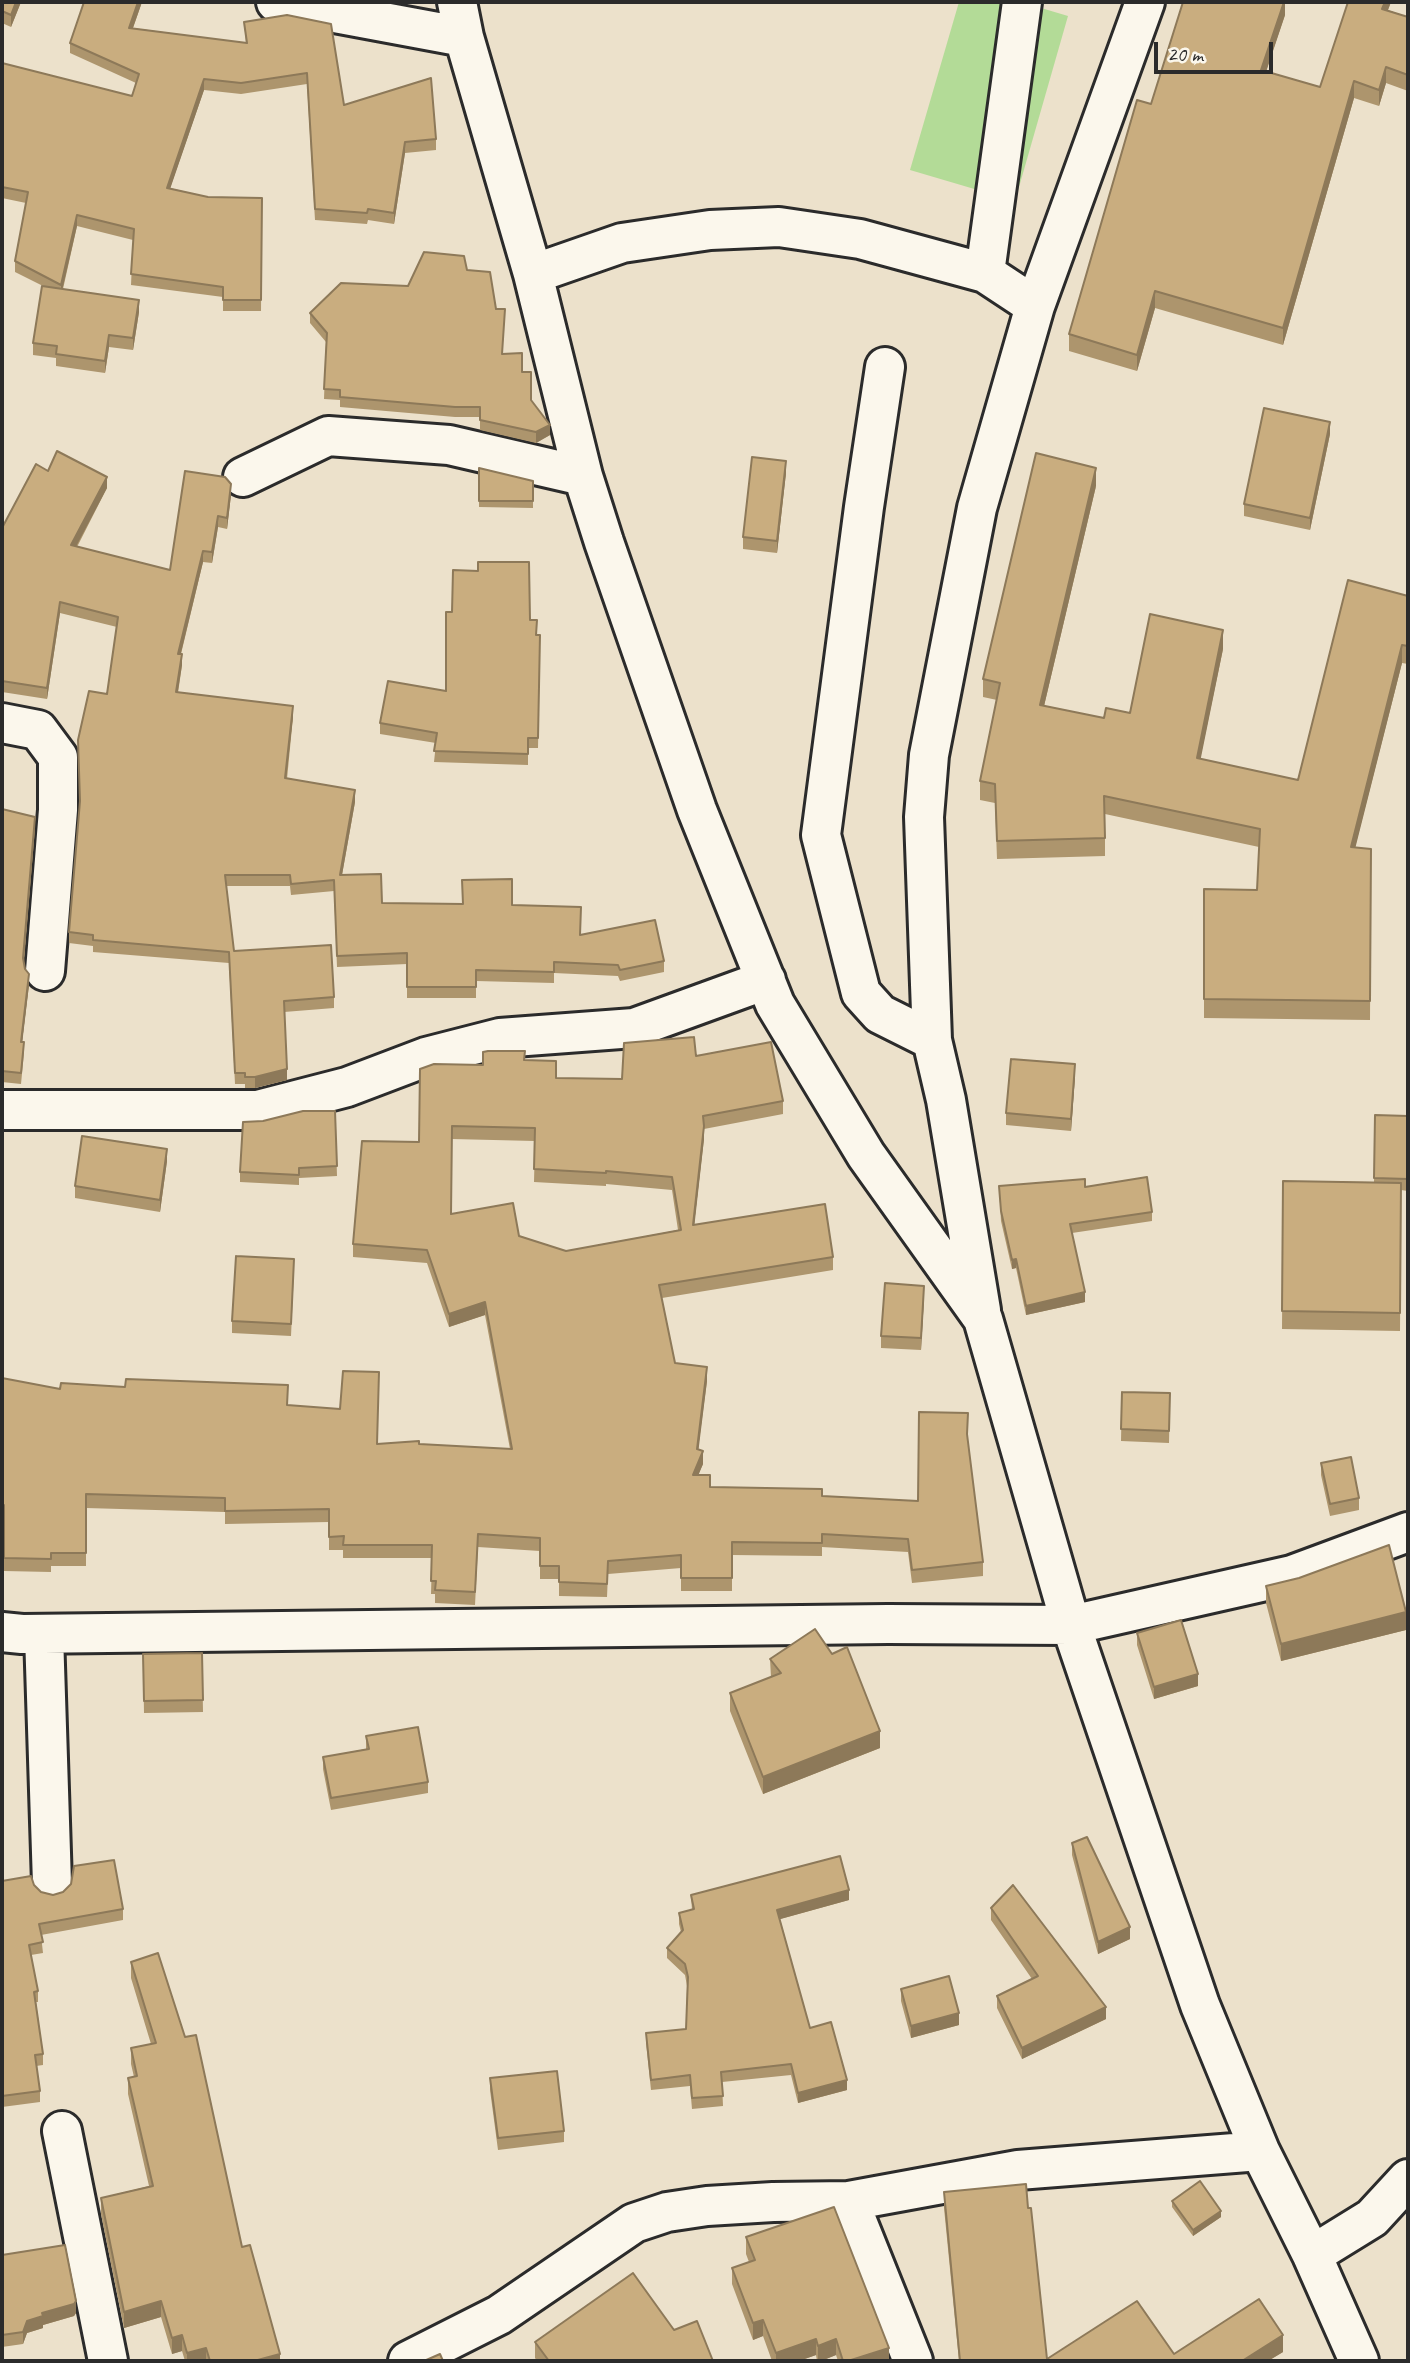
<!DOCTYPE html>
<html>
<head>
<meta charset="utf-8">
<style>
	body { margin:0 }
	#map { position:relative; width:1410px; height:2363px; overflow:hidden; background:#ece1cb; font-family:Caveat,sans-serif }
	canvas { display:block }
	.frame { position:absolute; inset:0; border:4px solid #2b2b2b; pointer-events:none }
	.scale { position:absolute; left:1154px; top:42px; width:119px; height:32px; box-sizing:border-box; border:4px solid #2b2b2b; border-top:0; padding-left:9px; font-size:21px; line-height:24px; white-space:nowrap; color:#2b2b2b; -webkit-text-stroke:5px #fbf7ec; paint-order:stroke }
</style>
</head>
<body>
<div id="map">
<canvas width="1410" height="2363"></canvas>
<div class="frame"></div>
<div class="scale">20 m</div>
</div>
<script>
const g = document.querySelector('canvas').getContext('2d');
g.lineJoin = 'round';
function fill(path, color) { g.fillStyle = color; g.fill(path, 'evenodd'); }
const shape = rows => new Path2D(rows.map(r => 'M' + r).join(''));
function strokePath(path, color, width, dash) { g.strokeStyle = color; g.lineWidth = width; g.lineCap = dash ? 'butt' : 'round'; g.setLineDash(dash || []); g.stroke(path); }
const green = shape([
	[959,2,1021,2,1068,16,1015,201,910,170]
]);
const minor = shape([
	[276,2,464,37],
	[457,2,464,37,533,274,583,476,604,542,697,810,775,1004,866,1155,983,1319,1071,1625,1200,2005,1260,2151,1312,2255,1359,2361],
	[985,273,1022,2],
	[533,274,622,243,710,230,779,227,860,239,985,273,1035,306],
	[885,367,864,507,821,835,861,993,880,1014,932,1040],
	[243,477,328,436,449,445,583,476],
	[2,723,38,730,58,757,58,810,45,971],
	[2,1110,258,1110,347,1087,426,1057,500,1038,634,1028,766,980],
	[981,1310,946,1100,932,1040,924,817,929,755,977,508,1035,306,1145,2],
	[2,1632,22,1634,888,1624,1071,1625,1292,1575,1408,1532],
	[44,1634,52,1884],
	[62,2131,108,2361],
	[849,2201,913,2361],
	[1312,2255,1372,2218,1408,2179],
	[408,2361,499,2315,634,2223,667,2212,707,2206,773,2202,849,2201,1018,2170,1260,2151]
]);
const wall = shape([
	[2,2,21,2,11,27,2,23],
	[142,2,133,28,246,43,244,22,344,105,436,139,436,150,405,153,394,224,368,220,367,224,315,220,307,84,241,94,204,90,170,188,208,197,262,198,261,311,223,311,223,297,131,285,133,240,77,226,63,289,139,312,133,350,109,347,105,373,56,366,56,358,33,355,33,343,43,286,15,272,15,261,26,203,2,198,2,63,132,96,136,83,70,53,70,43],
	[1285,2,1285,15,1266,71,1320,87,1348,2,1391,2,1388,10,1408,17,1408,91,1386,83,1379,106,1354,98,1283,345,1155,308,1137,371,1069,351,1069,334,1151,104],
	[467,270,503,354,522,372,531,400,550,435,536,443,480,430,480,417,455,417,340,407,340,400,324,399,326,342,310,323,310,313],
	[1330,434,1310,530,1244,516,1244,504],
	[479,468,533,481,533,508,479,507],
	[48,471,107,488,77,547,170,570,231,495,227,529,218,527,212,563,203,562,181,654,182,665,178,693,293,717,287,779,355,802,342,875,382,903,512,905,581,935,664,961,664,972,620,981,618,976,554,973,554,983,476,981,476,998,407,998,407,964,337,967,334,891,291,895,290,886,226,886,234,951,334,997,334,1008,284,1012,287,1080,255,1088,245,1088,245,1084,235,1084,229,963,93,952,93,946,69,943,69,932,107,694,117,627,60,613,47,699,2,692,2,528],
	[786,473,777,553,743,549,743,537],
	[1096,486,1044,706,1104,718,1130,713,1223,649,1200,759,1298,780,1408,596,1408,664,1402,663,1355,847,1371,849,1370,1020,1204,1018,1204,889,1257,890,1259,847,1105,814,1105,856,997,859,995,803,980,800,980,781,997,700,983,697,983,679],
	[452,612,530,620,540,645,538,748,528,748,528,765,434,762,436,743,380,734,380,723,446,691],
	[2,809,35,828,24,962,29,985,22,1042,24,1053,21,1084,2,1082],
	[696,1056,783,1101,783,1114,704,1129,704,1139,694,1224,833,1257,833,1270,662,1298,675,1363,707,1381,698,1449,703,1464,698,1475,710,1487,822,1496,918,1501,967,1435,983,1562,983,1576,912,1583,908,1552,822,1547,822,1556,732,1555,732,1591,681,1591,681,1568,608,1574,607,1597,559,1596,559,1579,540,1579,540,1551,478,1547,475,1605,435,1603,435,1594,431,1594,432,1558,343,1558,343,1550,329,1550,329,1522,225,1524,225,1512,86,1508,86,1566,51,1566,51,1572,4,1571,4,1518,2,1518,2,1378,60,1389,287,1405,377,1444,419,1444,510,1449,485,1315,449,1327,427,1263,353,1257,353,1244,419,1142,483,1065,525,1060,556,1078,622,1079],
	[452,1139,535,1141,534,1182,606,1186,606,1184,672,1190,678,1230,566,1251,451,1213],
	[1075,1076,1071,1131,1006,1125,1006,1113],
	[335,1111,337,1176,299,1178,299,1185,240,1182,240,1172,263,1121],
	[1375,1115,1408,1116,1408,1191,1401,1190,1400,1331,1282,1329,1283,1181,1374,1182],
	[167,1161,160,1212,75,1198,75,1186],
	[999,1186,1085,1187,1152,1212,1152,1221,1072,1233,1085,1302,1026,1315,1016,1268,1012,1269,1001,1221],
	[294,1271,291,1336,232,1333,232,1321],
	[924,1298,921,1350,881,1348,881,1336],
	[1122,1392,1170,1393,1169,1443,1121,1441],
	[1321,1463,1359,1498,1359,1510,1330,1516,1321,1475],
	[1299,1578,1406,1630,1281,1661,1266,1603,1266,1586],
	[1137,1633,1198,1686,1154,1699,1137,1645],
	[202,1653,203,1712,144,1713,143,1654],
	[770,1659,880,1748,763,1794,730,1711,730,1693,771,1677],
	[366,1736,428,1782,428,1793,331,1810,323,1769,323,1757,366,1749],
	[1072,1843,1130,1939,1098,1954,1072,1855],
	[2,1881,34,1885,41,1892,123,1909,123,1920,41,1935,43,1953,31,1955,38,1991,38,2002,36,2002,43,2054,43,2065,36,2066,40,2091,40,2102,2,2107],
	[691,1895,849,1900,780,1919,810,2028,847,2090,798,2103,791,2075,722,2082,723,2106,692,2109,690,2086,651,2090,646,2043,646,2033,686,2029,687,1986,685,1975,667,1958,667,1948,681,1932,679,1924,679,1913,692,1910],
	[991,1908,1106,2019,1022,2059,997,2008,997,1996,1032,1979,991,1920],
	[131,1962,242,2247,280,2361,185,2361,182,2351,172,2354,161,2317,124,2328,101,2214,101,2198,149,2186,128,2094,128,2078,134,2077,131,2064,131,2048,151,2044,131,1978],
	[901,1989,959,2025,911,2038,901,2001],
	[490,2078,564,2131,564,2142,498,2150,490,2090],
	[944,2192,1028,2208,1047,2359,1174,2354,1283,2352,1268,2361,959,2361,944,2208],
	[1172,2201,1221,2217,1193,2236,1172,2207],
	[746,2237,889,2361,838,2361,836,2355,821,2361,817,2361,816,2355,799,2361,772,2361,763,2336,753,2340,732,2284,732,2268,749,2262,746,2254],
	[2,2255,76,2313,74,2316,43,2325,43,2328,27,2333,23,2344,2,2347],
	[674,2330,713,2361,537,2361,535,2358,535,2342]
]);
const shadedWall = shape([
	[16,2,21,2,11,27,11,15],
	[138,2,142,2,129,39,129,28],
	[1284,2,1285,2,1285,15,1261,87,1261,70],
	[1385,2,1391,2,1382,25,1382,9],
	[1386,67,1386,83,1379,106,1379,90],
	[204,79,204,90,167,198,167,188],
	[1354,81,1354,98,1283,345,1283,328],
	[405,142,405,153,394,224,394,213],
	[77,215,77,226,61,295,61,285],
	[1155,291,1155,308,1137,371,1137,355],
	[139,300,139,312,133,350,133,338],
	[109,335,109,347,105,373,105,361],
	[1330,422,1330,434,1310,530,1310,518],
	[550,425,550,435,536,443,536,432],
	[786,461,786,473,777,553,777,541],
	[1096,468,1096,486,1040,723,1040,705],
	[107,477,107,488,71,556,71,545],
	[231,484,231,495,227,529,227,518],
	[218,516,218,527,212,563,212,552],
	[203,551,203,562,178,665,178,654],
	[60,602,60,613,47,699,47,688],
	[1223,630,1223,649,1197,777,1197,758],
	[1402,645,1402,663,1351,865,1351,847],
	[182,654,182,665,176,703,176,692],
	[293,706,293,717,285,789,285,778],
	[355,790,355,802,340,886,340,875],
	[35,817,35,828,23,969,23,958],
	[29,974,29,985,21,1053,21,1042],
	[1075,1064,1075,1076,1071,1131,1071,1119],
	[287,1069,287,1080,255,1088,255,1077],
	[704,1126,704,1139,693,1238,693,1225],
	[167,1149,167,1161,160,1212,160,1200],
	[1016,1259,1016,1268,1012,1269,1012,1260],
	[924,1286,924,1298,921,1350,921,1338],
	[1085,1292,1085,1302,1026,1315,1026,1306],
	[485,1302,485,1315,449,1327,449,1314],
	[707,1367,707,1381,697,1462,697,1449],
	[703,1451,703,1464,693,1488,693,1475],
	[1406,1612,1406,1630,1281,1661,1281,1644],
	[1198,1674,1198,1686,1154,1699,1154,1687],
	[880,1731,880,1748,763,1794,763,1777],
	[849,1890,849,1900,777,1920,777,1910],
	[1130,1927,1130,1939,1098,1954,1098,1942],
	[1106,2007,1106,2019,1022,2059,1022,2048],
	[959,2013,959,2025,911,2038,911,2026],
	[847,2080,847,2090,798,2103,798,2093],
	[1221,2211,1221,2217,1193,2236,1193,2230],
	[76,2301,76,2313,74,2316,43,2325,43,2328,27,2333,23,2344,23,2332,27,2321,42,2313],
	[161,2301,161,2317,124,2328,124,2312],
	[763,2320,763,2336,753,2340,753,2323],
	[182,2335,182,2351,172,2354,172,2338],
	[1283,2335,1283,2352,1268,2361,1242,2361],
	[816,2339,816,2355,799,2361,776,2361,776,2353],
	[836,2339,836,2355,821,2361,818,2361,818,2346],
	[206,2348,206,2361,187,2361,187,2353],
	[889,2348,889,2361,848,2361],
	[280,2354,280,2361,254,2361]
]);
const building = shape([
	[2,2,16,2,11,15,2,11,2,2],
	[84,2,138,2,129,28,247,43,244,22,287,15,331,24,344,105,431,78,436,139,405,142,394,213,368,209,367,213,315,209,307,73,241,83,204,79,167,188,208,197,262,198,261,300,223,300,223,287,131,274,134,229,77,215,61,285,15,261,28,192,2,187,2,63,132,96,139,74,70,43,84,2],
	[1183,2,1284,2,1261,70,1320,87,1348,2,1385,2,1382,9,1408,17,1408,75,1386,67,1379,90,1354,81,1283,328,1155,291,1137,355,1069,334,1137,100,1151,104,1183,2],
	[424,252,464,256,467,270,490,272,496,309,505,309,502,354,522,353,522,372,531,372,531,400,550,425,536,432,480,420,480,407,455,407,340,397,340,390,324,389,327,333,310,313,341,283,408,286,424,252],
	[42,286,139,300,133,338,109,335,105,361,56,354,57,346,33,343,42,286],
	[1264,408,1330,422,1310,518,1244,504,1264,408],
	[57,451,107,477,71,545,170,570,185,471,225,477,231,484,227,518,218,516,212,552,203,551,178,654,182,654,176,692,293,706,285,778,355,790,340,875,381,874,382,903,463,904,462,880,512,879,512,905,581,907,580,935,655,920,664,961,620,970,618,965,554,962,554,972,476,970,476,987,407,987,407,953,337,956,334,880,291,884,290,875,225,875,234,951,331,945,334,997,284,1001,287,1069,255,1077,245,1077,245,1073,235,1073,229,952,93,940,93,935,69,932,80,801,78,740,89,691,107,694,118,617,60,602,47,688,2,681,2,528,36,464,48,471,57,451],
	[1036,453,1096,468,1040,705,1104,718,1106,708,1130,713,1150,614,1223,630,1197,758,1298,780,1348,580,1408,596,1408,646,1402,645,1351,847,1371,849,1370,1001,1204,999,1204,889,1257,890,1260,829,1104,796,1105,838,997,841,995,784,980,781,1000,683,983,679,1036,453],
	[752,457,786,461,777,541,743,537,752,457],
	[479,468,533,481,533,501,479,501,479,468],
	[478,562,529,562,530,620,537,620,536,635,540,635,538,738,528,738,528,754,434,751,437,733,380,723,388,681,446,691,446,612,452,612,453,570,478,571,478,562],
	[2,809,35,817,23,958,25,969,29,974,21,1042,24,1042,21,1073,2,1071,2,809],
	[694,1037,696,1056,771,1042,783,1101,703,1116,704,1126,693,1225,825,1204,833,1257,659,1285,675,1363,707,1367,697,1449,703,1451,693,1475,710,1475,710,1487,822,1489,822,1496,918,1501,919,1412,968,1413,967,1434,983,1562,912,1570,908,1539,822,1534,822,1543,732,1542,732,1578,681,1578,681,1555,608,1561,607,1584,559,1582,559,1566,540,1566,540,1538,478,1534,475,1592,435,1590,436,1581,431,1581,432,1545,343,1545,344,1536,329,1537,329,1509,225,1511,225,1498,86,1494,86,1553,51,1553,51,1559,4,1558,4,1505,2,1505,2,1378,60,1389,61,1383,125,1387,126,1379,288,1385,287,1405,340,1409,343,1371,379,1372,377,1444,419,1441,419,1444,512,1449,485,1302,449,1314,427,1250,353,1244,362,1141,419,1142,420,1069,434,1064,483,1065,483,1052,488,1051,525,1051,524,1060,556,1061,556,1078,622,1079,624,1043,694,1037],
	[452,1126,535,1128,534,1169,606,1173,606,1171,672,1177,681,1230,566,1251,519,1236,513,1203,451,1214,452,1126],
	[1011,1059,1075,1064,1071,1119,1006,1113,1011,1059],
	[303,1111,335,1111,337,1166,299,1168,299,1175,240,1172,243,1122,263,1121,303,1111],
	[1375,1115,1408,1116,1408,1179,1374,1178,1375,1115],
	[82,1136,167,1149,160,1200,75,1186,82,1136],
	[1147,1177,1152,1212,1070,1224,1085,1292,1026,1306,1016,1259,1012,1260,1001,1211,999,1186,1085,1179,1085,1187,1147,1177],
	[1283,1181,1401,1183,1400,1313,1282,1311,1283,1181],
	[236,1256,294,1259,291,1324,232,1321,236,1256],
	[885,1283,924,1286,921,1338,881,1336,885,1283],
	[1122,1392,1170,1393,1169,1431,1121,1429,1122,1392],
	[1351,1457,1359,1498,1330,1504,1321,1463,1351,1457],
	[1389,1545,1406,1612,1281,1644,1266,1586,1299,1578,1389,1545],
	[1181,1620,1198,1674,1154,1687,1137,1633,1181,1620],
	[815,1629,832,1654,847,1647,880,1731,763,1777,730,1693,781,1673,770,1659,815,1629],
	[202,1653,203,1700,144,1701,143,1654,202,1653],
	[418,1727,428,1782,331,1798,323,1757,369,1749,366,1736,418,1727],
	[1087,1837,1130,1927,1098,1942,1072,1843,1087,1837],
	[840,1856,849,1890,777,1910,810,2028,831,2022,847,2080,798,2093,791,2064,721,2072,723,2096,692,2098,690,2075,651,2080,646,2033,686,2029,688,1977,685,1964,667,1948,683,1930,679,1913,694,1909,691,1895,840,1856],
	[114,1860,123,1909,39,1924,43,1942,29,1945,38,1991,34,1992,43,2054,35,2055,40,2091,2,2096,2,1881,31,1876,34,1885,41,1892,53,1895,63,1892,71,1884,74,1866,114,1860],
	[1013,1885,1106,2007,1022,2048,997,1996,1038,1976,991,1908,1013,1885],
	[158,1953,185,2037,196,2035,242,2247,250,2245,280,2354,254,2361,210,2361,206,2348,187,2353,182,2335,172,2338,161,2301,124,2312,101,2198,153,2186,128,2078,137,2076,131,2048,156,2043,131,1962,158,1953],
	[949,1976,959,2013,911,2026,901,1989,949,1976],
	[557,2071,564,2131,498,2138,490,2078,557,2071],
	[1200,2181,1221,2211,1193,2230,1172,2201,1200,2181],
	[1026,2184,1028,2208,1031,2208,1047,2359,1137,2301,1174,2354,1259,2299,1283,2335,1242,2361,960,2361,944,2192,1026,2184],
	[834,2207,889,2348,848,2361,843,2361,836,2339,818,2346,816,2339,776,2353,763,2320,753,2323,732,2268,755,2260,746,2237,834,2207],
	[65,2245,76,2301,74,2304,42,2313,43,2316,27,2321,23,2332,2,2335,2,2255,65,2245],
	[633,2273,674,2330,697,2321,713,2361,549,2361,535,2342,633,2273],
	[440,2354,443,2361,424,2361,440,2354]
]);
fill(green, '#b3db97');
strokePath(minor, '#2b2b2b', 44);
strokePath(minor, '#fbf7ec', 38);
fill(wall, '#ad956d');
fill(shadedWall, '#8d7959');
fill(building, '#c9ad7f');
strokePath(building, '#8d7959', 2);
</script>
</body>
</html>
